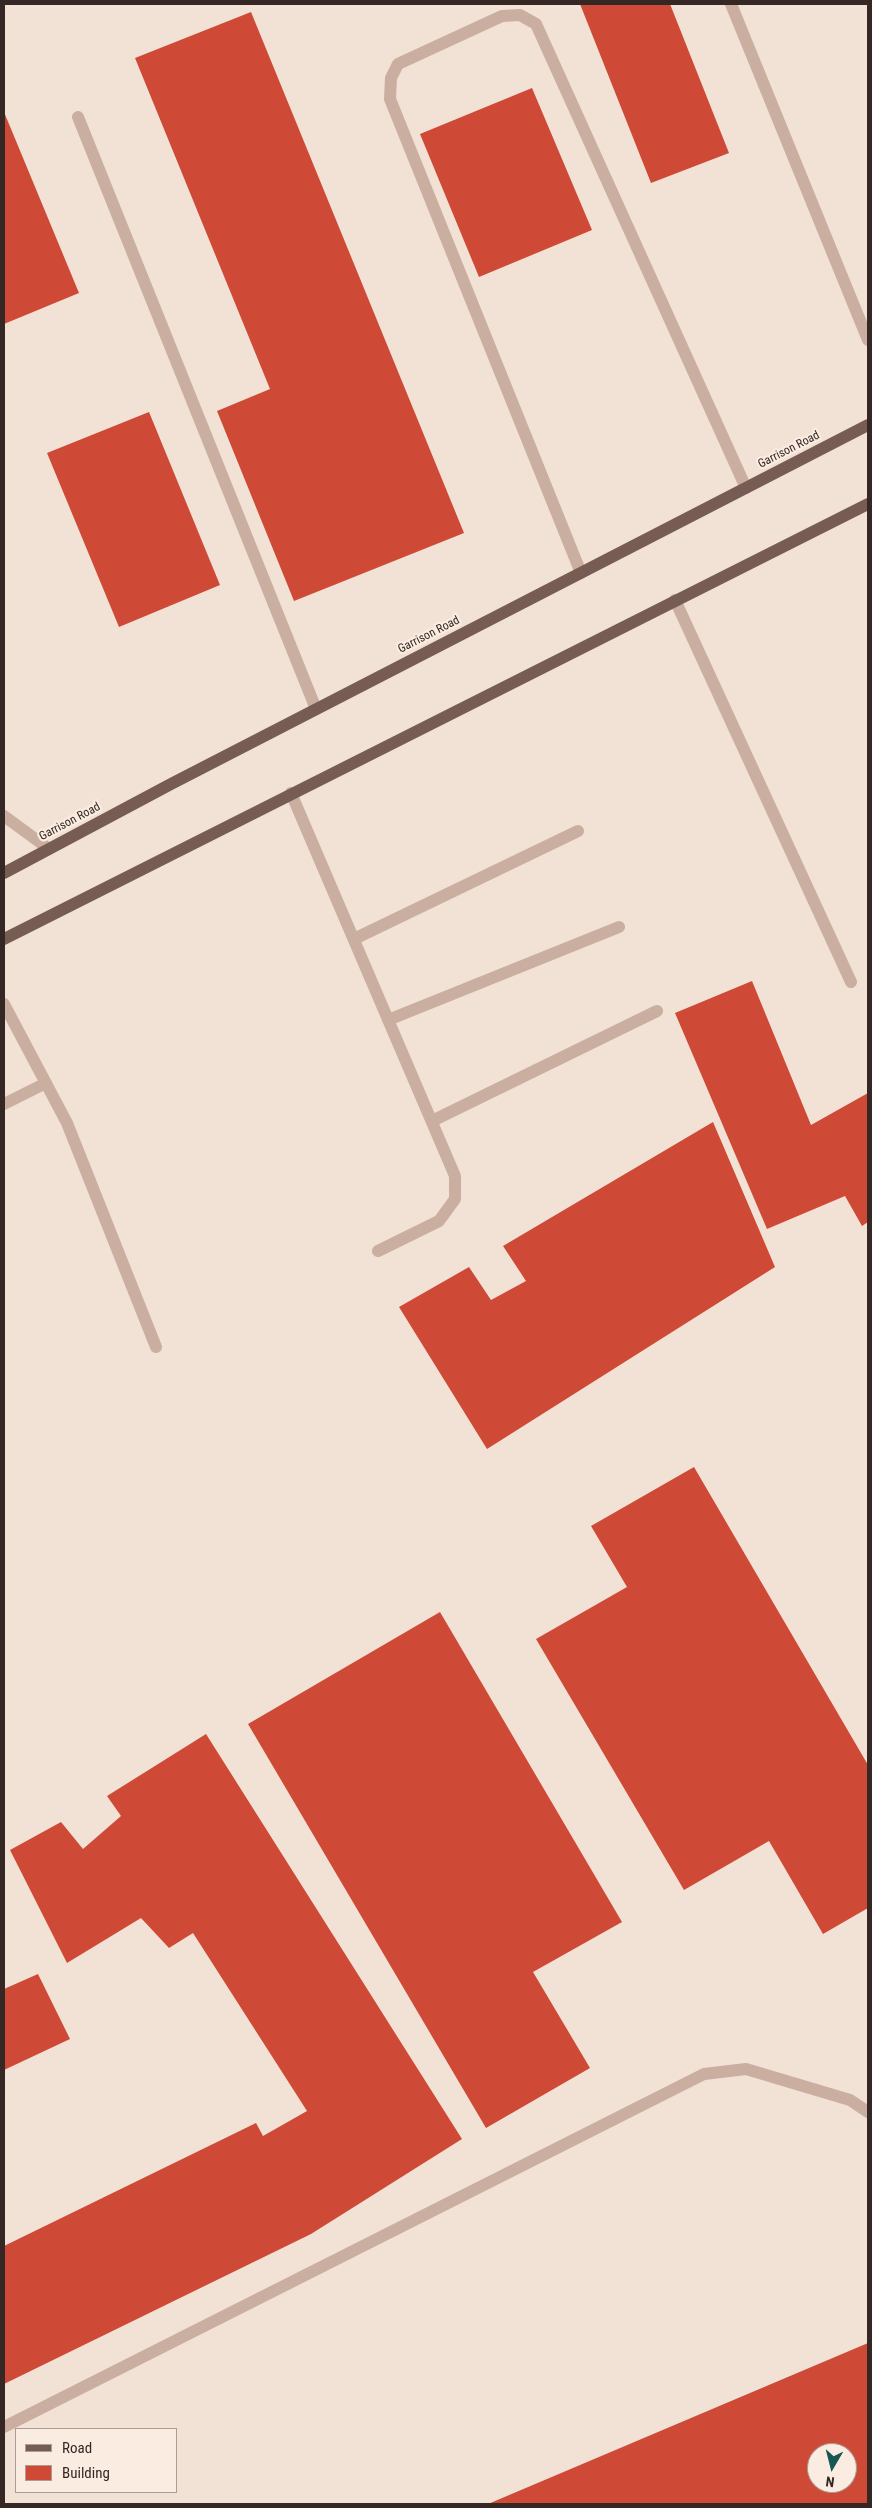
<!DOCTYPE html>
<html>
<head>
<meta charset="utf-8">
<style>
	body { margin:0 }
	#map { position:relative; width:872px; height:2508px; overflow:hidden; background:#f2e1d5; font-family:"Roboto Condensed",sans-serif }
	canvas { display:block }
	.frame { position:absolute; inset:0; border:5px solid #342724; pointer-events:none }
	.legend { position:absolute; left:15px; top:2428px; width:162px; height:65px; box-sizing:border-box; background:#faece1; border:1px solid #ab9d95; margin:0; padding:6px 9px; list-style:none; font-size:15px; color:#342724 }
	.legend li { display:flex; align-items:center; gap:10px; height:25px }
	.legend b { width:25px; border:1px solid #ab9d95 }
	.north { position:absolute; left:807px; top:2443px; width:50px; height:50px; box-sizing:border-box; background:#faece1; border:1px solid #ab9d95; border-radius:50%; rotate:188deg; font-size:14px; font-weight:700; line-height:20px; text-align:center; color:#342724 }
	.north::after { content:''; display:block; margin:auto; width:18px; height:22px; background:#175855; clip-path:polygon(50% 0,100% 100%,50% 72%,0 100%) }
</style>
</head>
<body>
<div id="map">
<canvas width="872" height="2508"></canvas>
<div class="frame"></div>
<ul class="legend">
<li><b style="height:6px;background:#775c54"></b>Road</li>
<li><b style="height:14px;background:#cf4a36"></b>Building</li>
</ul>
<div class="north">N</div>
</div>
<script>
const g = document.querySelector('canvas').getContext('2d');
g.lineJoin = 'round';
function fill(path, color) { g.fillStyle = color; g.fill(path, 'evenodd'); }
const shape = rows => new Path2D(rows.map(r => 'M' + r).join(''));
function strokePath(path, color, width, dash) { g.strokeStyle = color; g.lineWidth = width; g.lineCap = dash ? 'butt' : 'round'; g.setLineDash(dash || []); g.stroke(path); }
function label(font, color, halo, rows, align = 'center') {
  g.font = font + ' "Roboto Condensed",sans-serif'; g.lineWidth = 4.5; g.setLineDash([]); g.textBaseline = 'middle'; g.strokeStyle = halo; g.fillStyle = color; for (const [text, x, y, turn = 0] of rows) {
    g.save(); g.translate(x, y); g.rotate((+turn || 0) * Math.PI / 180); g.textAlign = isNaN(turn) ? turn : align; if (halo) g.strokeText(text, 0, 0); g.fillText(text, 0, 0); g.restore();
  }
}
const building = shape([
	[580,4,670,4,729,153,651,183],
	[251,12,464,533,294,601,217,411,270,389,135,58],
	[532,88,592,230,479,277,420,134],
	[4,112,79,293,4,324],
	[149,412,220,585,119,627,47,453],
	[752,981,811,1125,868,1093,868,1222,862,1226,845,1196,767,1229,675,1013],
	[713,1122,775,1267,487,1449,399,1307,469,1267,491,1300,526,1281,503,1246],
	[694,1467,868,1765,868,1908,823,1934,769,1841,684,1890,536,1639,627,1587,591,1526],
	[440,1612,622,1922,533,1972,590,2068,486,2128,248,1724],
	[206,1734,462,2139,311,2234,4,2384,4,2246,256,2123,263,2136,307,2111,193,1933,169,1948,141,1918,67,1963,10,1850,61,1822,83,1849,121,1816,107,1796],
	[38,1974,70,2039,4,2070,4,1989],
	[868,2343,868,2504,488,2504],
	[817,2453,847,2453,847,2483,817,2483]
]);
const service = shape([
	[78,117,316,709],
	[581,573,390,99,391,78,398,64,502,16,520,15,536,24,746,488],
	[675,600,851,982],
	[291,793,455,1176,455,1199,439,1221,378,1251],
	[4,816,49,849],
	[354,939,578,831],
	[4,1004,67,1123,156,1347],
	[388,1020,619,927],
	[4,1104,46,1083],
	[432,1121,657,1011],
	[4,2427,704,2074,746,2069,850,2100,868,2112]
]);
const minor = shape([
	[731,4,868,340]
]);
const primary = shape([
	[4,873,171,784,868,425],
	[4,939,868,504]
]);
const streetNames = [
	["Garrison Road",789,450,-27],
	["Garrison Road",429,635,-27],
	["Garrison Road",70,822,-28]
];
fill(building, '#cf4a36');
strokePath(service, '#caafa0', 12);
strokePath(minor, '#caafa0', 12);
strokePath(primary, '#775c54', 12);
label('12px', '#342724', '#faece1', streetNames);
</script>
</body>
</html>
